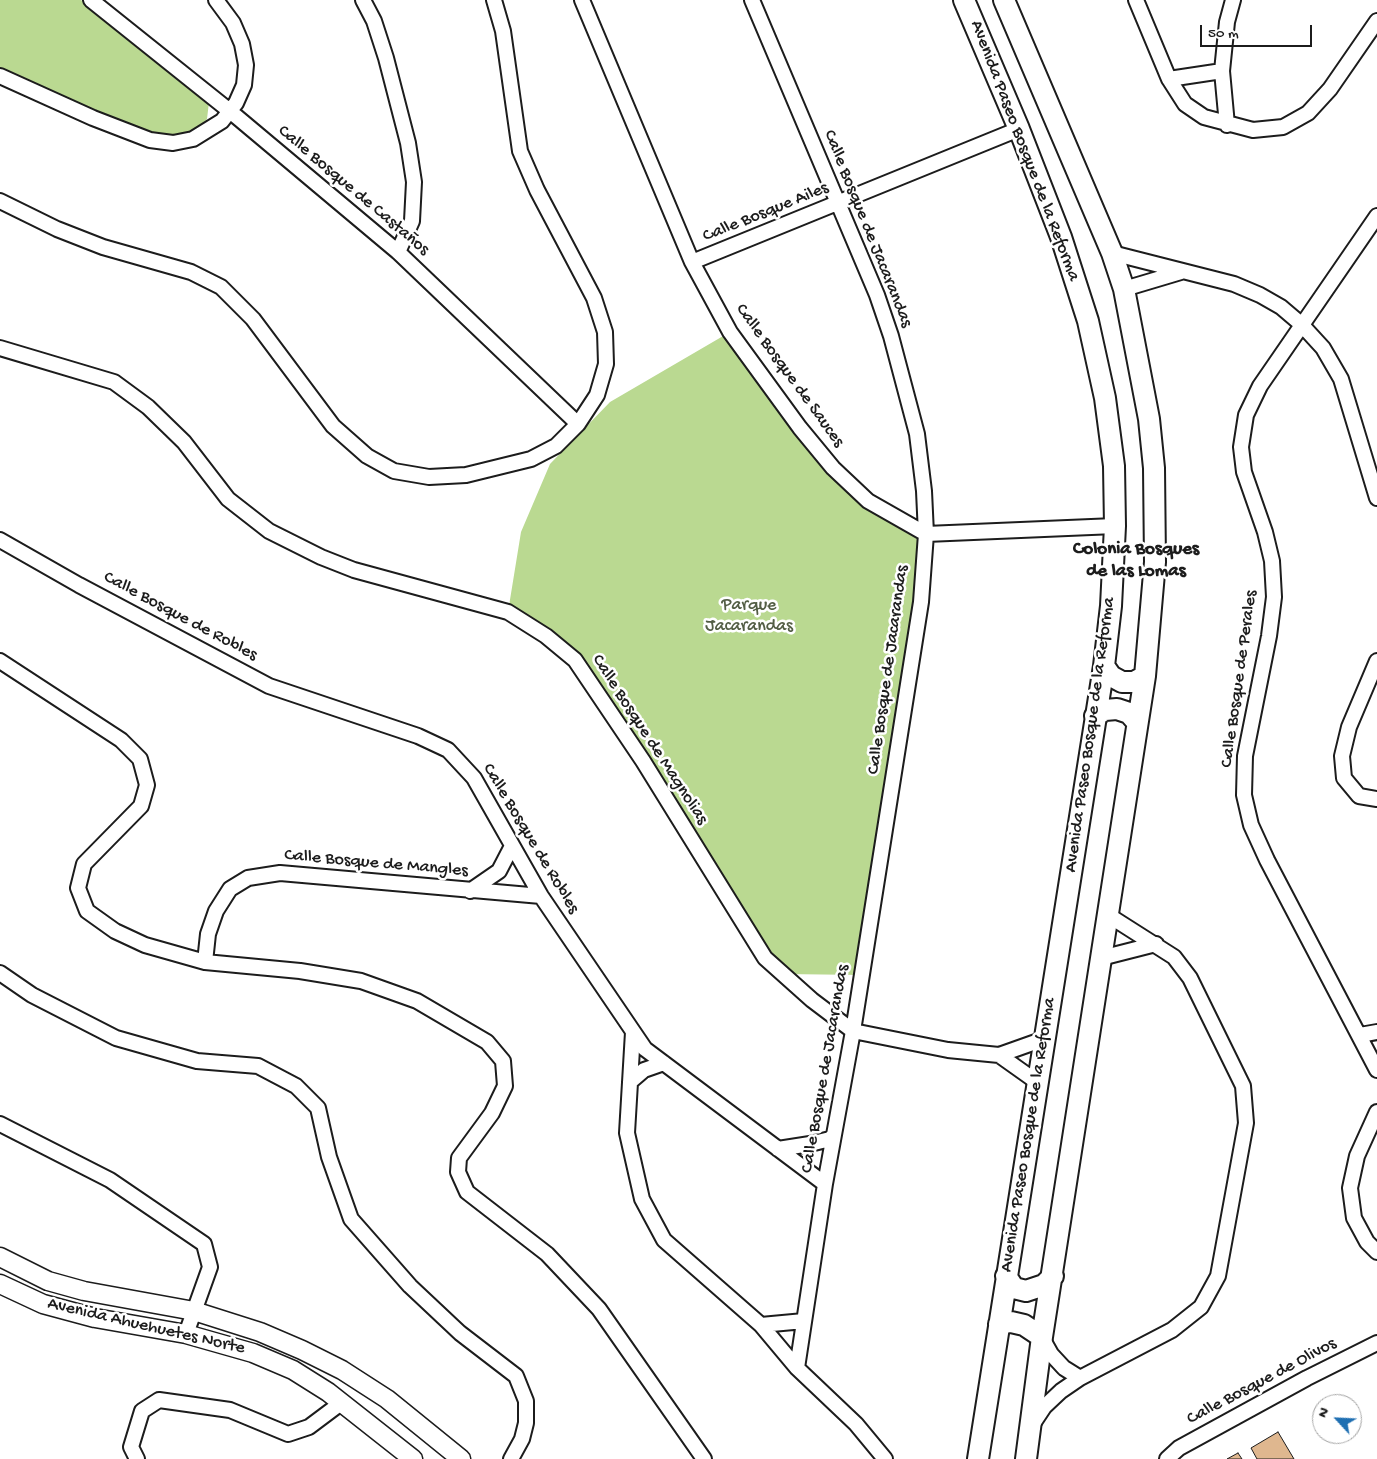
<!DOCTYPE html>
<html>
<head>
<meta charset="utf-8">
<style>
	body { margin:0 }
	#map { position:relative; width:1377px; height:1459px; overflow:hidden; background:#fff; font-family:"Gochi Hand",sans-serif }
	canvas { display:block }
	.north { position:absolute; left:1312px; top:1394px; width:50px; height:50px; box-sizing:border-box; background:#fff; border:1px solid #a4a4a4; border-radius:50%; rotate:295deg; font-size:14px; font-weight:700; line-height:20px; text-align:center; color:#1c1c1c }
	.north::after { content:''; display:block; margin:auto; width:18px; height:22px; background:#1f6fb2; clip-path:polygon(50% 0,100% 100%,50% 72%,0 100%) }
	.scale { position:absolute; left:1200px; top:25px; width:112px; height:22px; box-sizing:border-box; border:2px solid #1c1c1c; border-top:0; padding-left:6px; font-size:15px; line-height:18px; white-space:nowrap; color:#1c1c1c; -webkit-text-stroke:4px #fff; paint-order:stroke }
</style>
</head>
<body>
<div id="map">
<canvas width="1377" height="1459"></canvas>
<div class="north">N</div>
<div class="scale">50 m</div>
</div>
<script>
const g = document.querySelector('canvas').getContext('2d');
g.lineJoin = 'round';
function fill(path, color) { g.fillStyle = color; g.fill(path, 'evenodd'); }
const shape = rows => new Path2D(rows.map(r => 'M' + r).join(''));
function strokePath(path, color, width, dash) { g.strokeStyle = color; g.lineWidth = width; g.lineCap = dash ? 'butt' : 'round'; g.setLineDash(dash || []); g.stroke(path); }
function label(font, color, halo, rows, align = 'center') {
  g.font = font + ' "Gochi Hand",sans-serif'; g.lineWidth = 5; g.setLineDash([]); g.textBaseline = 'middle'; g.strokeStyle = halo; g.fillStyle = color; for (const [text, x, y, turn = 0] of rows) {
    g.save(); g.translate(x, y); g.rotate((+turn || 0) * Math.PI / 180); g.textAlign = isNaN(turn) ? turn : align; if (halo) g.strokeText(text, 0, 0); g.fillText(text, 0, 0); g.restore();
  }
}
const green = shape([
	[0,0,81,0,209,102,207,119,198,130,182,138,151,136,0,71],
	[730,332,838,472,926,534,862,975,783,974,575,660,508,612,521,532,550,464,610,402]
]);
const building = shape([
	[1278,1432,1294,1459,1257,1459,1251,1448,1278,1432],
	[1238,1453,1242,1459,1227,1459,1238,1453]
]);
const minor = shape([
	[91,0,231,112,398,252,578,424],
	[363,0,374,21,386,58,408,143,414,182,412,221,398,252],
	[582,0,692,262,730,332,800,428,833,468,868,501,926,534,1115,526],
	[752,0,877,295,891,336,917,434,924,491,926,534,921,602,853,1031,825,1184,797,1368],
	[1136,0,1169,79,1185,104,1204,117,1253,130,1283,127,1308,113,1330,89,1377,21],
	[0,76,93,118,150,140,173,143,193,139,222,121,236,103,244,85,246,65,242,44,233,23,216,0],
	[1169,79,1222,71],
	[1227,125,1222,71,1227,22,1233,0],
	[0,201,57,229,103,247,191,272,221,287,253,319,333,426,367,456,394,471,429,477,466,475,531,459,556,446,578,424,597,395,606,364,605,332,594,298,537,190,520,151,503,31,494,0],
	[1377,216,1260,386,1246,415,1241,447,1244,472,1265,532,1272,561,1274,597,1269,636,1245,756,1244,795,1251,825,1267,860,1377,1070],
	[1112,253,1234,284,1260,295,1281,307,1301,324,1323,348,1341,379,1377,498],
	[692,262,1019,129],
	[1124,289,1181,272],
	[0,348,114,382,148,407,184,442,228,499,269,531,321,557,354,570,508,612,546,636,575,660,643,761,765,958,812,1000,853,1031,948,1050,999,1055,1044,1039],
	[0,540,79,585,269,686,418,736,448,750,474,778,541,896,645,1049,825,1184],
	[0,661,121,740,140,759,147,785,141,806,84,864,78,888,87,911,115,931,145,945,205,962,300,971,361,981,417,1001,487,1042,503,1061,505,1086,492,1113,459,1158,458,1172,467,1192,547,1254,599,1309,704,1459],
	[1377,661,1349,727,1342,756,1344,778,1359,796,1377,799],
	[470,891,499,871,512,846],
	[1101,958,1156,944],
	[205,962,208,934,216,911,230,889,248,878,280,873,541,896],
	[0,973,32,995,116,1038,197,1061,258,1066,296,1086,318,1108,329,1157,351,1219,410,1286,460,1333,516,1376,526,1401,526,1423,522,1439,511,1459],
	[633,1032,627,1133,642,1199,664,1240,761,1325,797,1368,856,1424,885,1459],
	[1360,1035,1377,1032],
	[999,1055,1037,1082],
	[630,1082,644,1070,664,1063],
	[1377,1112,1357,1156,1350,1188,1354,1218,1367,1242,1377,1252],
	[0,1124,110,1180,204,1244,210,1267,186,1334],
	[778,1149,810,1144,830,1139,834,1135],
	[761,1325,804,1321],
	[1042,1338,1051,1354,1064,1368,1080,1378],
	[1032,1425,1044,1407,1061,1391,1080,1378,1172,1330,1201,1307,1218,1276,1246,1123,1243,1086,1190,978,1174,957,1108,915],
	[137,1459,131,1447,142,1411,159,1400,230,1410,288,1434,309,1427,341,1403],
	[1167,1459,1179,1448,1307,1378,1377,1343]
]);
const tertiary = shape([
	[0,1257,48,1281,84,1291,194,1311,260,1332,302,1350,342,1370,387,1399,461,1459],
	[0,1284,43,1304,95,1318,186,1334,253,1353,293,1370,328,1392,413,1459]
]);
const secondary = shape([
	[964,0,1019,129,1061,237,1088,321,1105,398,1114,466,1115,526,1111,606,1104,666,978,1459],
	[1004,0,1112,253,1124,289,1149,419,1154,468,1155,562,1145,676,1042,1337,1026,1459],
	[1104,666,1111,676,1122,682,1134,682,1145,676],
	[1095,716,1105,710,1117,709,1129,713,1137,722],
	[1006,1276,1014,1288,1026,1291,1044,1285,1053,1276],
	[999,1324,1011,1322,1024,1325,1042,1337]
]);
const streetNames = [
	["Avenida Paseo Bosque de la Reforma",1024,151,69],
	["Calle Bosque de Castaños",353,191,40],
	["Calle Bosque Ailes",766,213,-22],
	["Calle Bosque de Jacarandas",867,229,68],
	["Calle Bosque de Sauces",789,376,54],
	["Calle Bosque de Robles",180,617,28],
	["Calle Bosque de Jacarandas",889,670,-82],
	["Calle Bosque de Perales",1240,679,-82],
	["Avenida Paseo Bosque de la Reforma",1091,735,-82],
	["Calle Bosque de Magnolias",649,740,57],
	["Calle Bosque de Robles",530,839,59],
	["Calle Bosque de Mangles",376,864,5],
	["Calle Bosque de Jacarandas",826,1069,-80],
	["Avenida Paseo Bosque de la Reforma",1029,1135,-81],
	["Avenida Ahuehuetes Norte",146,1327,13],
	["Calle Bosque de Olivos",1262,1382,-28]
];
const parkNames = [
	["Parque",749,606],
	["Jacarandas",749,627]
];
const neighbourhoodNames = [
	["Colonia Bosques",1136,550],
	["de las Lomas",1136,572]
];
fill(green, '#bad991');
fill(building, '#dfb78f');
strokePath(building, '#1c1c1c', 1);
strokePath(minor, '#1c1c1c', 18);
strokePath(tertiary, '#1c1c1c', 21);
strokePath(secondary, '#1c1c1c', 24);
strokePath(minor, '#fff', 14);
strokePath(tertiary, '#fff', 18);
strokePath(secondary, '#fff', 20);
label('18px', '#1c1c1c', '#fff', streetNames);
label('18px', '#535e45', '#fff', parkNames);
label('bold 19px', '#1c1c1c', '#fff', neighbourhoodNames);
</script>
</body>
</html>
